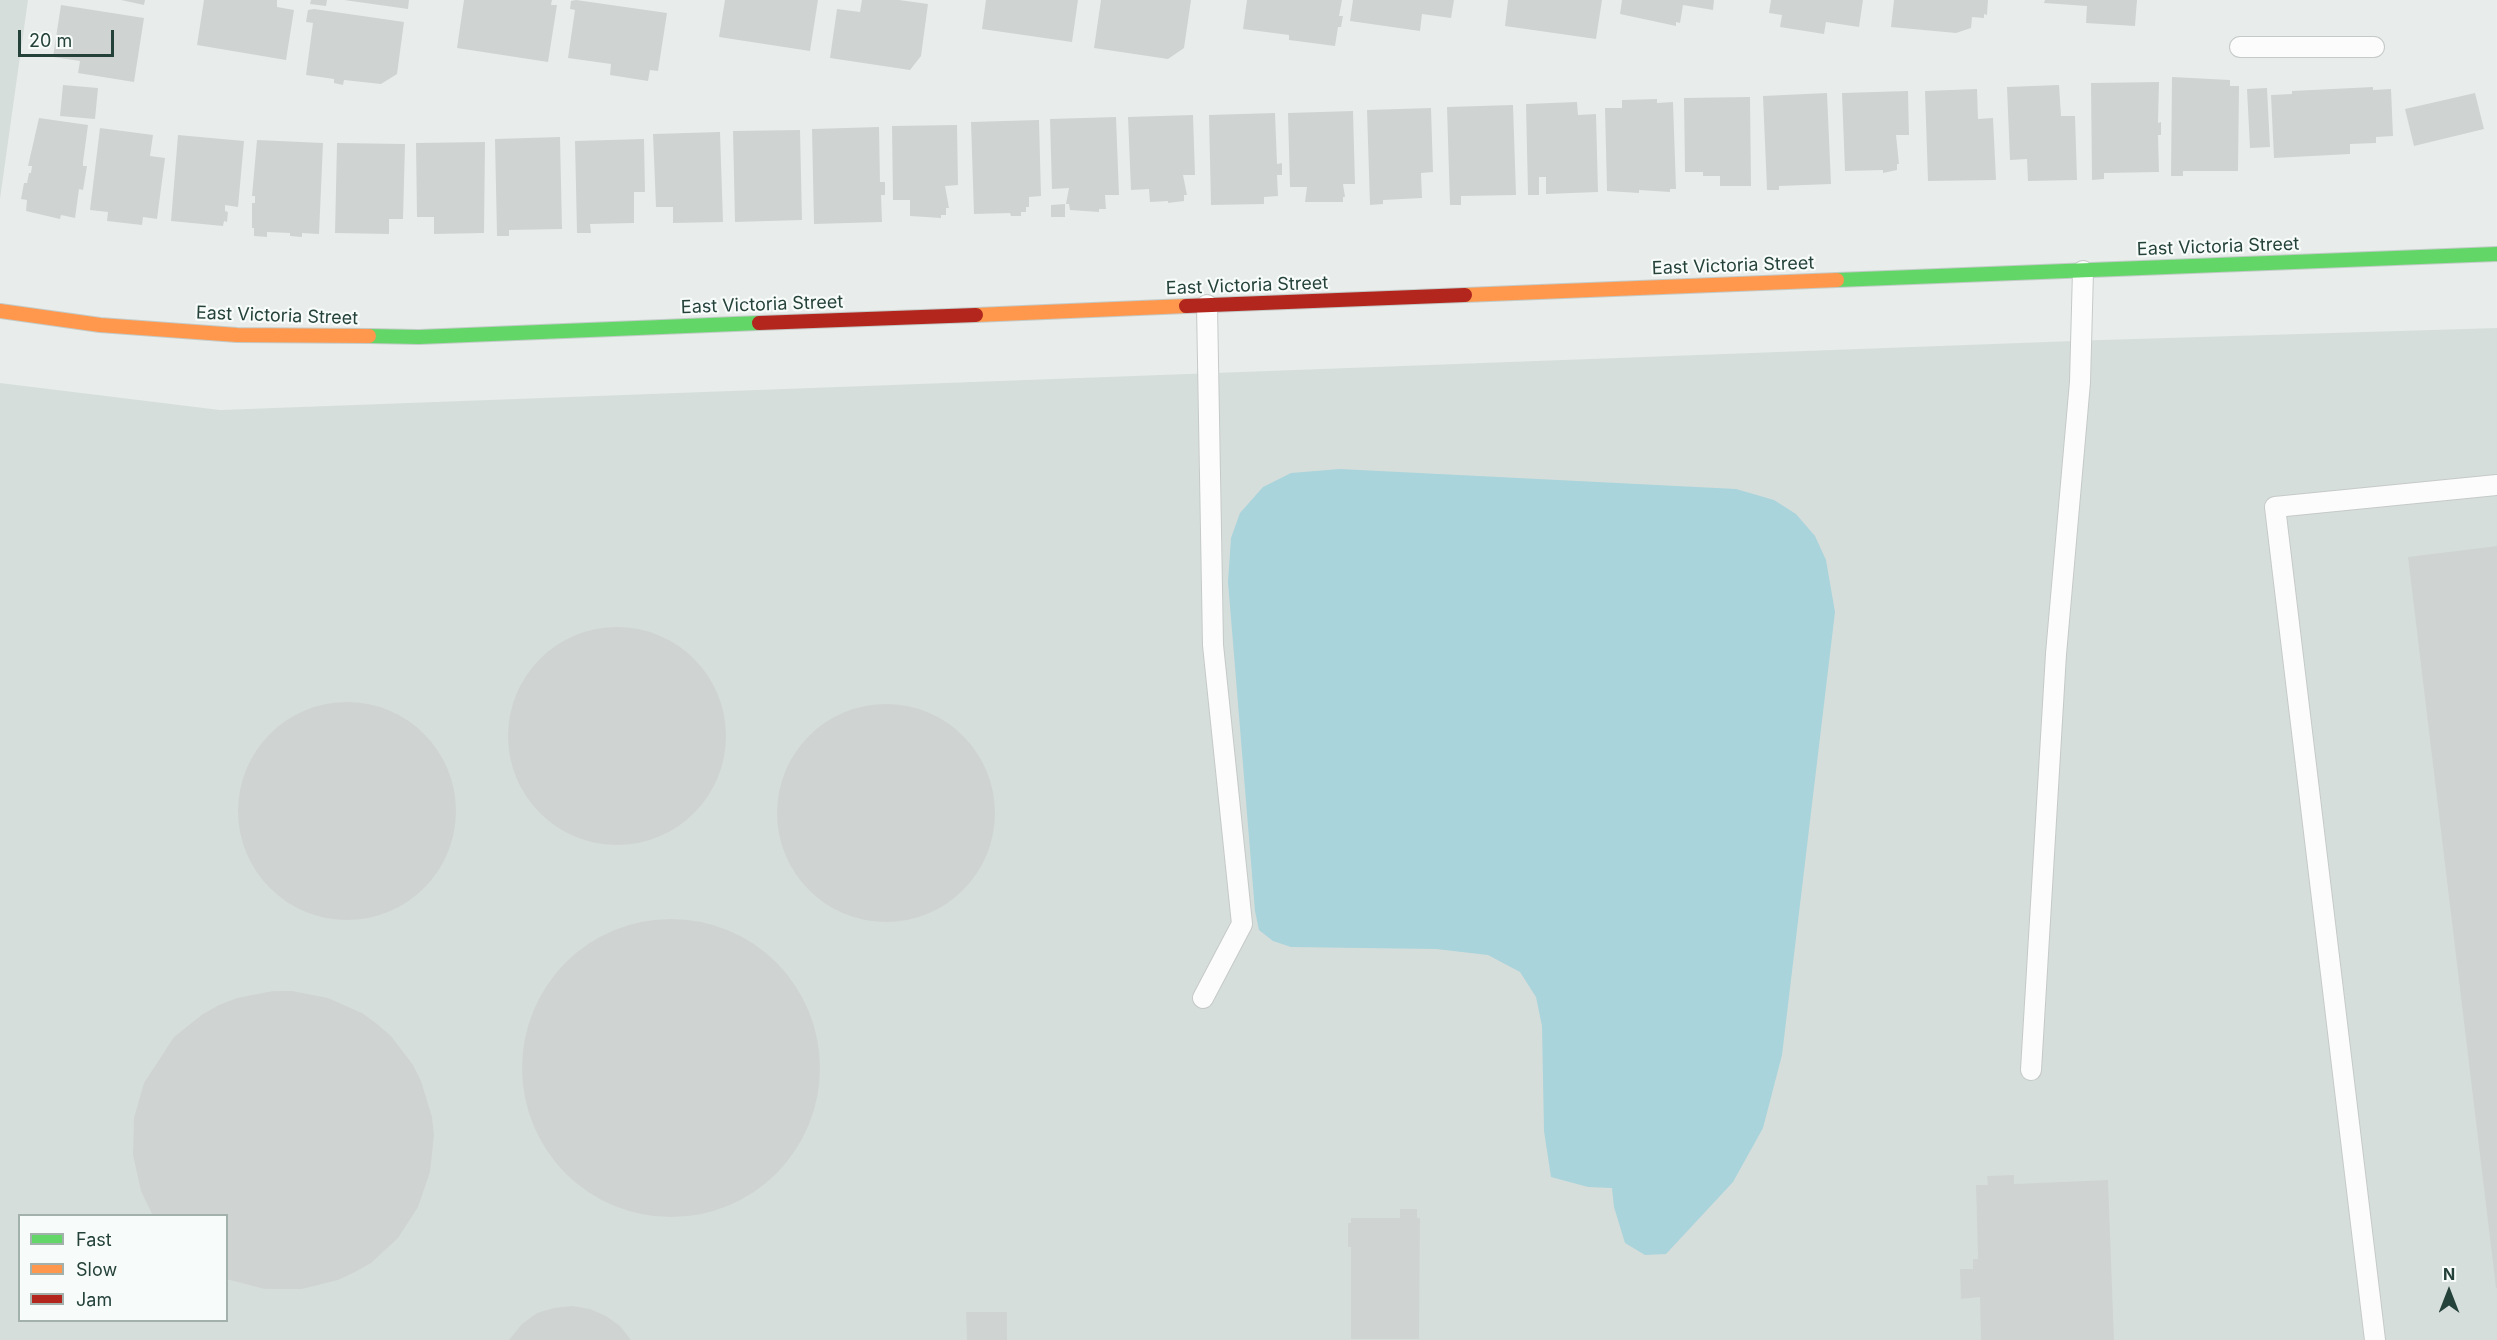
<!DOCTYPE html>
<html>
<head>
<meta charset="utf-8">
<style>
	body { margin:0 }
	#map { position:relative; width:2497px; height:1340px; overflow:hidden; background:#e8edeb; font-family:Inter,sans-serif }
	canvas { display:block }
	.legend { position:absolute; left:18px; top:1214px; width:210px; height:108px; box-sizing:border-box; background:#f7fbf9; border:2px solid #a3b1ad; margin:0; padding:8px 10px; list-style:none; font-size:18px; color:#24423a }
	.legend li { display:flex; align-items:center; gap:12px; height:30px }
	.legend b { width:30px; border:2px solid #a3b1ad }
	.north { position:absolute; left:2419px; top:1262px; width:60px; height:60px; -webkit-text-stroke:4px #f7fbf9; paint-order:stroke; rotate:0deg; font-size:16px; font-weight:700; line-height:24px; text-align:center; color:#24423a }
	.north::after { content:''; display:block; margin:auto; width:21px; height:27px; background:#24423a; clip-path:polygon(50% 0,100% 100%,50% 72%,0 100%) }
	.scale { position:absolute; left:18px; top:30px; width:96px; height:27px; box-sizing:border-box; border:3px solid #24423a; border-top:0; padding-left:8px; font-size:18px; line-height:21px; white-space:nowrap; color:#24423a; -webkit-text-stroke:4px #f7fbf9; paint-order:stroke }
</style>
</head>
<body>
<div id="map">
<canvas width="2497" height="1340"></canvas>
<ul class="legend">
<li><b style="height:8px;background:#63d668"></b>Fast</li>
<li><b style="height:8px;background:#ff974d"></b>Slow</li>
<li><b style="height:8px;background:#b3261e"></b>Jam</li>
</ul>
<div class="north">N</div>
<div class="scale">20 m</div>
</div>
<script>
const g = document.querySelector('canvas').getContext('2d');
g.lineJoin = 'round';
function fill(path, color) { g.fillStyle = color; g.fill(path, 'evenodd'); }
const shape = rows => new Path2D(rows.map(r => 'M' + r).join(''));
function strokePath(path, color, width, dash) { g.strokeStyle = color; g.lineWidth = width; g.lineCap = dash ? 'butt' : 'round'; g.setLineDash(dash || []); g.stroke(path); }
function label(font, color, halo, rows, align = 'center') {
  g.font = font + ' Inter,sans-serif'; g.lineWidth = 4.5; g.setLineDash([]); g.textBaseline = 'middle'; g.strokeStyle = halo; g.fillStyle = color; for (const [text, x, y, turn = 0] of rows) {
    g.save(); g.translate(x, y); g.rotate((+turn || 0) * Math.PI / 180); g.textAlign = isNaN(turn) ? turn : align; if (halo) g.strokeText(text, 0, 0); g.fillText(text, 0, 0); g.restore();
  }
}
const built = shape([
	[0,0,28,0,0,199],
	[2497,328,2497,1340,0,1340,0,383,220,410,2100,340],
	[20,1216,226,1216,226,1320,20,1320]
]);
const water = shape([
	[1340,469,1736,489,1774,500,1796,514,1815,536,1826,560,1835,612,1782,1055,1763,1128,1733,1182,1666,1254,1645,1255,1625,1243,1614,1207,1612,1188,1588,1187,1551,1177,1544,1131,1542,1026,1536,997,1520,972,1488,955,1436,949,1291,947,1273,941,1259,930,1255,911,1228,582,1231,538,1240,513,1263,487,1291,473]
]);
const building = shape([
	[121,0,145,0,144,5],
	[204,0,277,0,277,7,294,10,286,60,197,45],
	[311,0,327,0,326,6,310,4],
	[344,0,409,0,408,9],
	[464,0,552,0,551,5,557,5,548,62,457,48],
	[576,0,667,13,658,71,650,70,648,81,610,75,611,64,568,58,575,10,570,9,571,1],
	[725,0,818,0,810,51,719,37],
	[862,0,899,0,928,4,921,56,910,70,830,58,837,9,860,12],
	[986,0,1078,0,1072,42,982,29],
	[1101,0,1191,0,1184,48,1168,59,1094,48],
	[1247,0,1342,0,1339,16,1343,16,1341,27,1338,27,1335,46,1289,40,1289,35,1243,29],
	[1353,0,1454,0,1451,18,1422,14,1420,31,1350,21],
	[1508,0,1602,0,1596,39,1505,26],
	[1622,0,1714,0,1713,10,1683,5,1680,23,1676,22,1676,26,1620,14],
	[1771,0,1863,0,1859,27,1826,22,1824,34,1780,27,1782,15,1769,13],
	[1894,0,1988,0,1987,15,1984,14,1984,18,1972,17,1971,28,1956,33,1891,27],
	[2045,0,2137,0,2135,26,2086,23,2087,6,2044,3],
	[61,5,144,18,134,82,78,73,80,61,53,57],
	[314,9,404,22,397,74,381,84,344,80,343,85,334,83,334,79,306,75,313,23,306,22,308,10],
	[2172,77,2230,80,2230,86,2239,86,2238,171,2183,171,2183,176,2171,176],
	[2159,82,2158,123,2161,122,2161,135,2158,135,2159,172,2104,173,2104,179,2092,180,2091,83],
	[63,85,98,88,95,119,60,116],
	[2059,85,2061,116,2075,116,2077,180,2028,181,2027,159,2010,160,2007,87],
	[2373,87,2373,90,2391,89,2393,136,2376,137,2376,143,2350,144,2350,154,2274,158,2271,95,2292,94,2292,91],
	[2267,88,2270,147,2250,148,2247,89],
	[1977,89,1978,119,1993,118,1996,180,1928,181,1925,91],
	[1908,91,1909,135,1896,135,1899,164,1897,164,1897,170,1883,173,1883,170,1845,171,1842,93],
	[1827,93,1831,184,1779,186,1779,190,1767,190,1763,96],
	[2475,93,2484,129,2414,146,2405,109],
	[1750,97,1751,186,1720,186,1720,176,1703,176,1703,172,1685,172,1684,98],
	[1657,99,1657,103,1673,102,1676,189,1670,189,1670,192,1639,190,1639,193,1607,191,1605,108,1622,108,1622,100],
	[1577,102,1578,115,1596,114,1598,192,1546,194,1546,177,1539,177,1539,195,1528,195,1526,104],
	[1513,105,1516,195,1461,196,1461,205,1450,205,1447,107],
	[1431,108,1433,172,1421,173,1422,198,1383,200,1383,204,1370,205,1367,110],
	[1353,111,1355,184,1343,184,1345,197,1343,197,1343,202,1305,202,1307,187,1290,187,1288,113],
	[1275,113,1277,164,1282,163,1282,175,1277,175,1278,196,1264,197,1264,204,1211,205,1209,115],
	[1193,115,1195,175,1183,175,1187,195,1184,195,1184,201,1168,203,1168,201,1150,202,1149,189,1131,190,1128,117],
	[1116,117,1119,195,1105,195,1106,209,1099,209,1099,212,1070,210,1069,204,1066,204,1069,188,1052,189,1050,119],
	[39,118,88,125,83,162,83,166,87,166,83,190,79,189,75,218,61,215,60,219,26,211,27,200,21,199,24,183,27,183,29,173,31,173,32,166,28,166],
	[1039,120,1041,196,1029,197,1029,207,1026,207,1026,212,1021,212,1021,216,1011,216,1010,213,974,214,971,122],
	[957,125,958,185,945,186,949,208,946,208,946,215,941,215,941,218,910,216,910,200,893,200,892,126],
	[879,127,880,182,885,182,885,195,881,195,882,222,814,224,812,129],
	[100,128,153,135,150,156,165,158,157,219,143,217,142,225,107,221,108,212,90,210],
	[800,130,802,220,735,222,733,131],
	[720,132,723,222,673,223,673,207,656,207,653,134],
	[178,135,244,141,238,207,225,205,225,211,228,212,227,222,224,221,223,226,171,221],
	[560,137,562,229,509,230,509,236,497,236,495,139],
	[644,139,645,192,634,192,634,223,590,224,591,233,577,233,575,141],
	[257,140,323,143,319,234,302,233,302,237,290,236,290,233,267,232,267,237,254,236,254,228,252,228,252,203,255,203,255,196,252,196],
	[485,142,484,233,434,234,434,217,417,217,416,143],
	[337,143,405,144,403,219,389,219,389,234,335,233],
	[1065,204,1065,217,1051,217,1051,205],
	[2497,546,2497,1288,2496,1288,2408,557],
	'508 736a109 109 0 1 1 218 0a109 109 0 1 1-218 0Z',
	'238 811a109 109 0 1 1 218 0a109 109 0 1 1-218 0Z',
	'777 813a109 109 0 1 1 218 0a109 109 0 1 1-218 0Z',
	'522 1068a149 149 0 1 1 298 0a149 149 0 1 1-298 0Z',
	[273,991,292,991,328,998,362,1013,377,1024,391,1036,413,1065,421,1081,432,1117,434,1135,430,1172,418,1207,398,1238,371,1263,355,1272,338,1280,302,1289,265,1289,226,1279,226,1216,153,1216,141,1191,133,1155,134,1118,144,1083,174,1037,203,1014,219,1005,237,998],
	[2014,1175,2014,1184,2108,1180,2114,1340,1981,1340,1980,1297,1961,1299,1960,1269,1973,1269,1973,1259,1978,1259,1976,1185,1988,1185,1987,1176],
	[1400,1209,1417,1209,1417,1218,1420,1218,1419,1339,1351,1339,1351,1247,1348,1247,1348,1223,1351,1223,1351,1218,1400,1218],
	[572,1306,590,1309,606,1316,620,1326,631,1340,509,1340,522,1324,537,1313,554,1308],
	[966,1312,1007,1312,1007,1340,967,1340]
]);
const lane = shape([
	[2240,47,2374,47],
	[1203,998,1242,924,1213,645,1207,305],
	[2031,1070,2056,654,2080,382,2083,271],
	[2375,1340,2275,507,2497,485]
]);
const fast = shape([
	[1837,280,2497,254],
	[369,336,419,337,759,323]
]);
const slow = shape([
	[1465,295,1837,280],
	[0,311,100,325,237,335,369,336],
	[976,315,1186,306]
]);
const jam = shape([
	[1186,306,1465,295],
	[759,323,976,315]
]);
const streetNames = [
	["East Victoria Street",2218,247,-2],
	["East Victoria Street",1733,266,-2],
	["East Victoria Street",1247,286,-2],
	["East Victoria Street",762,305,-2],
	["East Victoria Street",277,316,2]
];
fill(built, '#d6dedb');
fill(water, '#a9d4db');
fill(building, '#cfd4d2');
strokePath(lane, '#c5cac8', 22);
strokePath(fast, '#c3cbc8', 16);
strokePath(slow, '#c3cbc8', 16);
strokePath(jam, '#c3cbc8', 16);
strokePath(lane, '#fcfcfc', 20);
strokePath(fast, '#63d668', 14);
strokePath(slow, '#ff974d', 14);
strokePath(jam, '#b3261e', 14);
label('18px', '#24423a', '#f7fbf9', streetNames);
</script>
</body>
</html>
